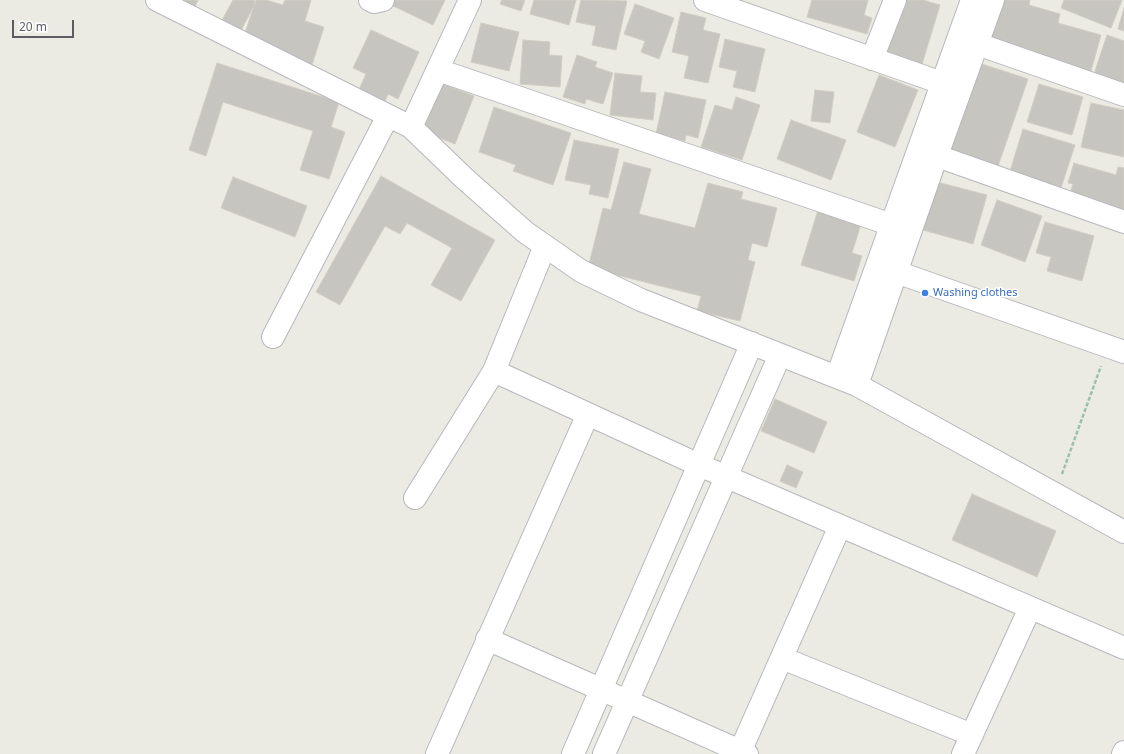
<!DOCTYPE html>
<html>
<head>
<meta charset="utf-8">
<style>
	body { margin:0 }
	#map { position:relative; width:1124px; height:754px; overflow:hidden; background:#ecebe3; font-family:"Noto Sans",sans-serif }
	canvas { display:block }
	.scale { position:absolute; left:12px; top:20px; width:62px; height:18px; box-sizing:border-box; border:2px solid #5b5d61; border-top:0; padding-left:5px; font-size:12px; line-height:14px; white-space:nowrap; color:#5b5d61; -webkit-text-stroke:3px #fff; paint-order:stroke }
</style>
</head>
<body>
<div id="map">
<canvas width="1124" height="754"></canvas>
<div class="scale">20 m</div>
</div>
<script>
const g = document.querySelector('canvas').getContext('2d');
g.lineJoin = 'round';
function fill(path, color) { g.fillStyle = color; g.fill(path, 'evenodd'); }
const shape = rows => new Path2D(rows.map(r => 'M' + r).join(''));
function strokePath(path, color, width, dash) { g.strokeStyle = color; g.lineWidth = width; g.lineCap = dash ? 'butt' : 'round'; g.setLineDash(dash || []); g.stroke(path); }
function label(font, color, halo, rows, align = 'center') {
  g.font = font + ' "Noto Sans",sans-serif'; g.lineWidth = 3; g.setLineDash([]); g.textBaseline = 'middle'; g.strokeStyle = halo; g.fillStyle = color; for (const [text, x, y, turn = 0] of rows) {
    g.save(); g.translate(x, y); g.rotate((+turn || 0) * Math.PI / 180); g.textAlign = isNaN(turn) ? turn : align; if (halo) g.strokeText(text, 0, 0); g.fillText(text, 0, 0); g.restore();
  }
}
const building = shape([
	[164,0,198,0,191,16,164,0],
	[233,0,253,0,256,2,239,34,220,24,233,0],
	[256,0,266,0,283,5,285,0,311,0,305,21,324,27,312,65,242,42,256,0],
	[390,0,445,0,433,25,389,4,390,0],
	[502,0,525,0,521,11,500,4,502,0],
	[534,0,576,0,569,25,530,14,534,0],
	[581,0,627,1,616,50,592,45,596,26,576,22,581,0],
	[812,0,868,0,864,15,872,18,867,34,807,17,812,0],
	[894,0,923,0,940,5,920,71,876,58,894,0],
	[999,0,1030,0,1029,5,1060,14,1058,23,1101,35,1089,78,987,42,999,0],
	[1064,0,1122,0,1111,28,1061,8,1064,0],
	[635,4,674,18,659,59,641,52,645,41,624,34,635,4],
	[1124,8,1124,31,1118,29,1124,8],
	[681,12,706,18,703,30,720,34,708,83,684,78,689,56,672,52,681,12],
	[481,23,519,32,509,71,471,62,481,23],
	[371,30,419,52,398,99,388,94,383,106,357,94,366,74,353,68,371,30],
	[1107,35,1124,41,1124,94,1091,83,1107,35],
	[725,39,765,49,755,92,733,87,737,71,719,67,725,39],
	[523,40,550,42,549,55,562,56,560,87,520,84,523,40],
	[577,55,597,62,595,67,613,73,603,104,586,99,585,104,563,97,577,55],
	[976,62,1028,79,996,172,944,155,976,62],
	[217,63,339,102,331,127,345,132,329,179,300,170,313,131,223,102,206,156,189,150,217,63],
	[615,73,642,76,640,92,656,93,653,120,610,115,615,73],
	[879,75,918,90,895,147,857,132,879,75],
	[440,83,474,96,455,144,421,131,440,83],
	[1039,84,1083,97,1072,135,1027,122,1039,84],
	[815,90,834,92,830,123,811,121,815,90],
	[665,92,706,100,698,138,686,135,685,141,656,134,665,92],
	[736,97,760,105,742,160,701,147,715,105,732,110,736,97],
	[1091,103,1124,110,1124,157,1081,147,1091,103],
	[494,107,571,133,553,185,513,171,516,165,479,152,494,107],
	[791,120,846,140,831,180,777,159,791,120],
	[1023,129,1075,145,1058,197,1007,181,1023,129],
	[574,140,619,149,608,198,589,194,591,185,565,180,574,140],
	[624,162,651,169,639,214,695,228,708,183,743,192,741,199,777,208,767,247,752,243,748,260,755,262,740,321,697,311,701,296,588,268,603,208,611,210,624,162],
	[1074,163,1116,175,1118,167,1124,168,1124,220,1069,197,1073,184,1068,183,1074,163],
	[381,176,495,240,461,301,431,285,452,248,407,223,400,234,385,226,340,305,316,292,381,176],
	[233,177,307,206,295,237,221,208,233,177],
	[937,182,987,195,973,244,923,230,937,182],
	[997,200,1042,216,1025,262,981,245,997,200],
	[818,210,861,224,852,253,862,256,854,281,801,265,818,210],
	[1045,222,1094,236,1082,281,1047,271,1051,257,1036,253,1045,222],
	[775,399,827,422,814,453,761,431,775,399],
	[787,465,803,472,796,488,780,481,787,465],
	[972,494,1056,531,1037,577,952,540,972,494]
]);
const path = shape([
	[1062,474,1101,366]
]);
const street = shape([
	[157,0,411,127],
	[370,0,374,2,383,0],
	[470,0,411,127,464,178,525,232,581,271,641,300,857,385,1124,532],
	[705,0,942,83],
	[963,39,1124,95],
	[872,59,895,0],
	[438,70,892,225],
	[923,151,1124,222],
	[882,267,1124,352],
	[273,337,388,116],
	[494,371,699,465,1124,648],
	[837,377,972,0],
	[857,385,936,158,993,0],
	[415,498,494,371,545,246],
	[487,639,747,754],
	[782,658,972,735],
	[437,754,588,414],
	[573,754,752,343],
	[604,754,780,355],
	[739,754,840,526],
	[963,754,1030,608],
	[1123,754,1124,752]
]);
const markers = [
	[925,293,4,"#3f7fe0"]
];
const shopNames = [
	["Washing clothes",933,293]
];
fill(building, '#c7c5bf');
strokePath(building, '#d0cdc2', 1);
strokePath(street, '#b5b7bb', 24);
strokePath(path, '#9cc1ab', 2.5, [4, 2]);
strokePath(street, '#fff', 22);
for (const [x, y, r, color] of markers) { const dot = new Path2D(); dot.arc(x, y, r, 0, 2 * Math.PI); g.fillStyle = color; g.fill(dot); strokePath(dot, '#fff', 1.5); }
label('11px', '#366cbe', '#fff', shopNames, 'left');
</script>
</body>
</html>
